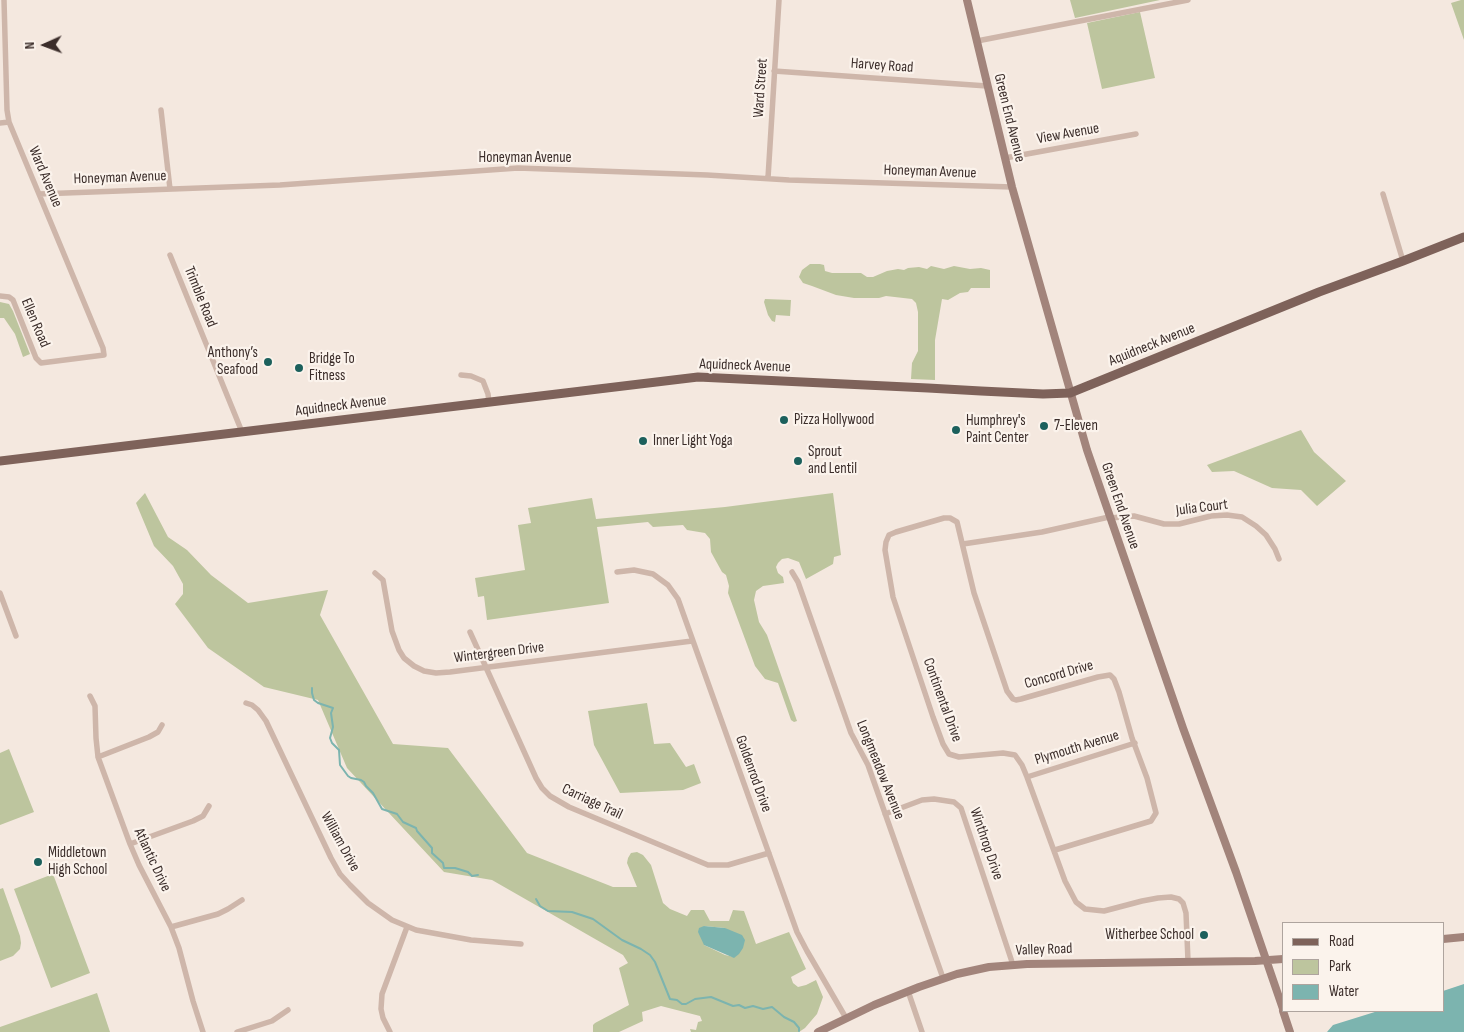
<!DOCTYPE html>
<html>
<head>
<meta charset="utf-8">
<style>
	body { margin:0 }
	#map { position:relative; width:1464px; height:1032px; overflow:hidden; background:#f4e8df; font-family:"Sofia Sans Condensed",sans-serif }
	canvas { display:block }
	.legend { position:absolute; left:1282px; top:922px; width:162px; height:90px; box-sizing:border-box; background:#fbf3ec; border:1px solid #aea49e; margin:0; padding:6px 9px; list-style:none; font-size:15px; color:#3b2d2a }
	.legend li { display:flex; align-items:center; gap:10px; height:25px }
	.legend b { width:25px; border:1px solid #aea49e }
	.north { position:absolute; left:20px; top:20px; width:50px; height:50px; -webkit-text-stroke:4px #fbf3ec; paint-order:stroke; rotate:268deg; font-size:14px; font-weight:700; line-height:20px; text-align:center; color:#3b2d2a }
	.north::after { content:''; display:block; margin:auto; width:18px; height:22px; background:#3b2d2a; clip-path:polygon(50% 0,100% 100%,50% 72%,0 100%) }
</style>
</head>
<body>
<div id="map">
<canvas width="1464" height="1032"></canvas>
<ul class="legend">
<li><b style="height:6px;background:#7e625a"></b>Road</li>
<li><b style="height:14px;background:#bdc59e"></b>Park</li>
<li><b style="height:14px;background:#7cb4af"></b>Water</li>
</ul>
<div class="north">N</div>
</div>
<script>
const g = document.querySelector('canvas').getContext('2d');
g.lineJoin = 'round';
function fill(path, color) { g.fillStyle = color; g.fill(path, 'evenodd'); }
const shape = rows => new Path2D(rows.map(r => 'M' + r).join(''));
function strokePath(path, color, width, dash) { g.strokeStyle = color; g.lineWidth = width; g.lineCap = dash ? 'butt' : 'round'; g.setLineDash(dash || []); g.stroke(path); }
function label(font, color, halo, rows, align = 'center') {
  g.font = font + ' "Sofia Sans Condensed",sans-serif'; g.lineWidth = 4.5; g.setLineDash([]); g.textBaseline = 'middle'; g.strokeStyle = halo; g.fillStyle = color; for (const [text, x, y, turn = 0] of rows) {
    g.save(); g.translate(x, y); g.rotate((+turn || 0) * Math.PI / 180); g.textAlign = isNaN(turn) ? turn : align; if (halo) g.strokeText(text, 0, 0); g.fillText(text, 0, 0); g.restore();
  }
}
const green = shape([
	[1070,0,1160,0,1075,18],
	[1461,0,1464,0,1464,40,1451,3],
	[1140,12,1155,78,1102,89,1087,23],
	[810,264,820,264,824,265,825,271,832,273,861,273,867,277,873,277,887,271,898,269,904,270,908,268,919,267,927,269,931,266,944,269,954,266,970,269,981,268,990,270,990,288,971,288,968,292,960,293,948,300,942,299,935,340,935,380,911,379,912,363,918,351,918,312,916,303,912,299,886,296,879,298,854,298,836,295,812,286,803,283,799,277,802,270],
	[765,299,791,300,790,316,776,315,775,322,772,321,768,315,764,302],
	[0,302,9,304,13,311,30,354,23,357,15,334,4,318,0,318],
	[1301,430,1314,452,1346,481,1317,506,1301,490,1272,488,1234,471,1212,472,1207,465],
	[145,493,168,537,187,550,211,575,248,603,328,590,320,615,393,744,448,748,527,853,613,887,637,887,627,863,628,858,631,853,637,852,643,855,651,865,663,903,670,909,687,916,691,910,704,910,710,921,729,921,733,910,744,911,756,944,789,932,806,969,791,977,793,983,798,987,806,985,816,980,823,997,817,1014,805,1028,799,1032,691,1032,690,1029,696,1030,698,1022,702,1021,700,1016,661,1006,642,1012,643,1021,619,1032,593,1032,593,1025,595,1023,629,1005,619,968,628,963,623,955,492,880,444,872,347,768,318,700,264,687,208,648,175,604,183,594,183,584,173,566,154,546,136,503],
	[704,926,725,928,734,957,725,955,704,945],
	[833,493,841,555,834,557,833,564,806,579,799,562,788,558,782,559,778,563,776,567,778,573,783,577,784,583,763,586,756,591,754,600,759,622,767,635,797,721,794,722,791,720,778,683,765,679,755,666,728,593,729,586,726,575,722,572,711,552,710,539,705,533,687,530,683,525,653,527,648,522,597,527,609,603,487,620,484,596,478,597,475,578,525,570,518,525,531,523,528,508,592,498,596,519,725,507],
	[647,703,654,744,670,743,686,767,694,764,701,783,683,790,620,793,594,745,588,711],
	[9,749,34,812,0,825,0,753],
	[53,874,90,973,51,988,14,889],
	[3,888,20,936,21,943,20,949,13,956,0,961,0,889],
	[97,993,110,1032,0,1032,0,1027]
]);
const water = shape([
	[704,926,725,928,742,935,745,940,743,948,739,954,734,958,704,945,698,932,699,928],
	[1464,984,1464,1032,1327,1032,1333,1025,1378,1011,1443,1011,1443,991]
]);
const stream = shape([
	[312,688,312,693,314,700,318,703,333,708,331,713,333,727,330,738,332,743,339,750,340,765,348,776,351,778,361,780,364,782,366,786,373,793,382,809,397,814,403,822,416,828,417,831,432,848,432,853,443,863,444,868,455,868,468,872,472,876,478,875],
	[536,899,540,906,548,911,572,912,593,919,622,940,641,949,650,955,655,962,670,999,677,1000,682,1004,686,1004,695,999,711,997,733,1006,739,1005,745,1008,753,1006,763,1009,772,1007,784,1017,794,1022,799,1028,799,1031]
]);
const street = shape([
	[977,41,1188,0],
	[774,71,987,86],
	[161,110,170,189],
	[0,123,9,122],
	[1005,158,1136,134],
	[768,178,779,0],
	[39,194,280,185,518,168,707,175,789,180,1012,187],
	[1383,194,1403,261],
	[170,255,242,432],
	[0,296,9,297,13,300,36,358,41,363,104,355,103,348,9,122,7,110,4,0],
	[461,375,471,376,483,381,488,394,489,402],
	[1110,518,1134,516,1164,524,1179,524,1211,516,1227,515,1242,517,1256,526,1266,535,1275,549,1279,559],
	[963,544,1042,532,1109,517],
	[617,572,634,570,653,574,668,585,678,599,797,932,807,951,846,1018],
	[792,572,798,582,851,733,868,765,943,978],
	[375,573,383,580,392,631,399,650,404,658,414,666,424,671,436,673,450,672,692,641],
	[0,593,16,636],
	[470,632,536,778,542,788,550,796,569,807,708,865,728,865,769,853],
	[90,696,95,706,96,738,98,757,130,844,139,865,171,927,179,948,193,1001,203,1032],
	[246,703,252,705,258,710,266,721,331,858,340,874,350,885,368,903,392,920,416,930,471,940,521,944],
	[98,757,149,737,158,732,162,725],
	[1027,777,1135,743],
	[885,814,922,800,934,799,954,802,961,808,1013,965],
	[130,844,193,821,203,816,209,806],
	[1055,850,1151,821,1156,813,1147,778,1132,738,1119,692,1114,679,1110,675,1098,677,1021,699,1016,700,1013,699,1007,691,974,593,957,522,950,518,944,518,896,532,889,535,886,542,885,550,893,597,933,717,943,744,949,754,959,757,1003,753,1015,755,1022,765,1027,777,1065,881,1076,902,1085,909,1104,911,1142,901,1158,898,1171,897,1179,899,1183,903,1186,913,1188,961],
	[171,927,218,914,228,909,242,900],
	[908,991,922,1032],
	[237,1032,272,1021,288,1010],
	[390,1032,383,1018,381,1009,382,994,407,927]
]);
const secondary = shape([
	[967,0,1012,187,1087,450,1183,728,1236,872,1283,1009],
	[1443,939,1464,937],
	[1283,1011,1290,1032],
	[818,1032,874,1005,919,987,957,974,989,967,1027,964,1255,961,1283,959]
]);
const primary = shape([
	[0,461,698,377,928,388,981,391,1043,394,1070,393,1319,292,1403,261,1464,237]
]);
const markers = [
	[268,362,5,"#1c605c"],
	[299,368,5,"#1c605c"],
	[784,420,5,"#1c605c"],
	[1044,426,5,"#1c605c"],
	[956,430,5,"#1c605c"],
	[643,441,5,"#1c605c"],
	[798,461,5,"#1c605c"],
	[38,862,5,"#1c605c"],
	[1204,935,5,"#1c605c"]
];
const streetNames = [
	["Harvey Road",882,66,4],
	["Ward Street",761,88,-86],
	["Green End Avenue",1009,118,76],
	["View Avenue",1068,134,-10],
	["Honeyman Avenue",525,158],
	["Honeyman Avenue",930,172,2],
	["Ward Avenue",45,177,67],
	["Honeyman Avenue",120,178,-2],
	["Trimble Road",200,297,68],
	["Ellen Road",35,323,67],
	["Aquidneck Avenue",1152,345,-22],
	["Aquidneck Avenue",745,366,2],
	["Aquidneck Avenue",341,406,-7],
	["Green End Avenue",1120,506,71],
	["Julia Court",1202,508,-7],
	["Wintergreen Drive",499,653,-7],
	["Concord Drive",1059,675,-16],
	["Continental Drive",942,700,70],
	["Plymouth Avenue",1077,748,-17],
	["Longmeadow Avenue",880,770,68],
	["Goldenrod Drive",753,774,70],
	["Carriage Trail",592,802,25],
	["William Drive",340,842,61],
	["Winthrop Drive",986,844,71],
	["Atlantic Drive",152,860,65],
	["Valley Road",1044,950,-2]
];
const poiNames = [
	["Anthony’s",258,353,"right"],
	["Seafood",258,370,"right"],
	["Bridge To",309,359],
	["Fitness",309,376],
	["Pizza Hollywood",794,420],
	["Humphrey's",966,421],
	["Paint Center",966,438],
	["7-Eleven",1054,426],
	["Inner Light Yoga",653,441],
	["Sprout",808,452],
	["and Lentil",808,469],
	["Middletown",48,853],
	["High School",48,870],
	["Witherbee School",1194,935,"right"]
];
fill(green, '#bdc59e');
fill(water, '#7cb4af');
strokePath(stream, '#7cb4af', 2);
strokePath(street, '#ceb6aa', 5.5);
strokePath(secondary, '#a2847b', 8);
strokePath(primary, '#7e625a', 9);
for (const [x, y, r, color] of markers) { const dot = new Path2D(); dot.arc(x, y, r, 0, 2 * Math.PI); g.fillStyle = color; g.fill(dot); strokePath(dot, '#fbf3ec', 2); }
label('15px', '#3b2d2a', '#fbf3ec', streetNames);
label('15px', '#3b2d2a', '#fbf3ec', poiNames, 'left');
</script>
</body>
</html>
